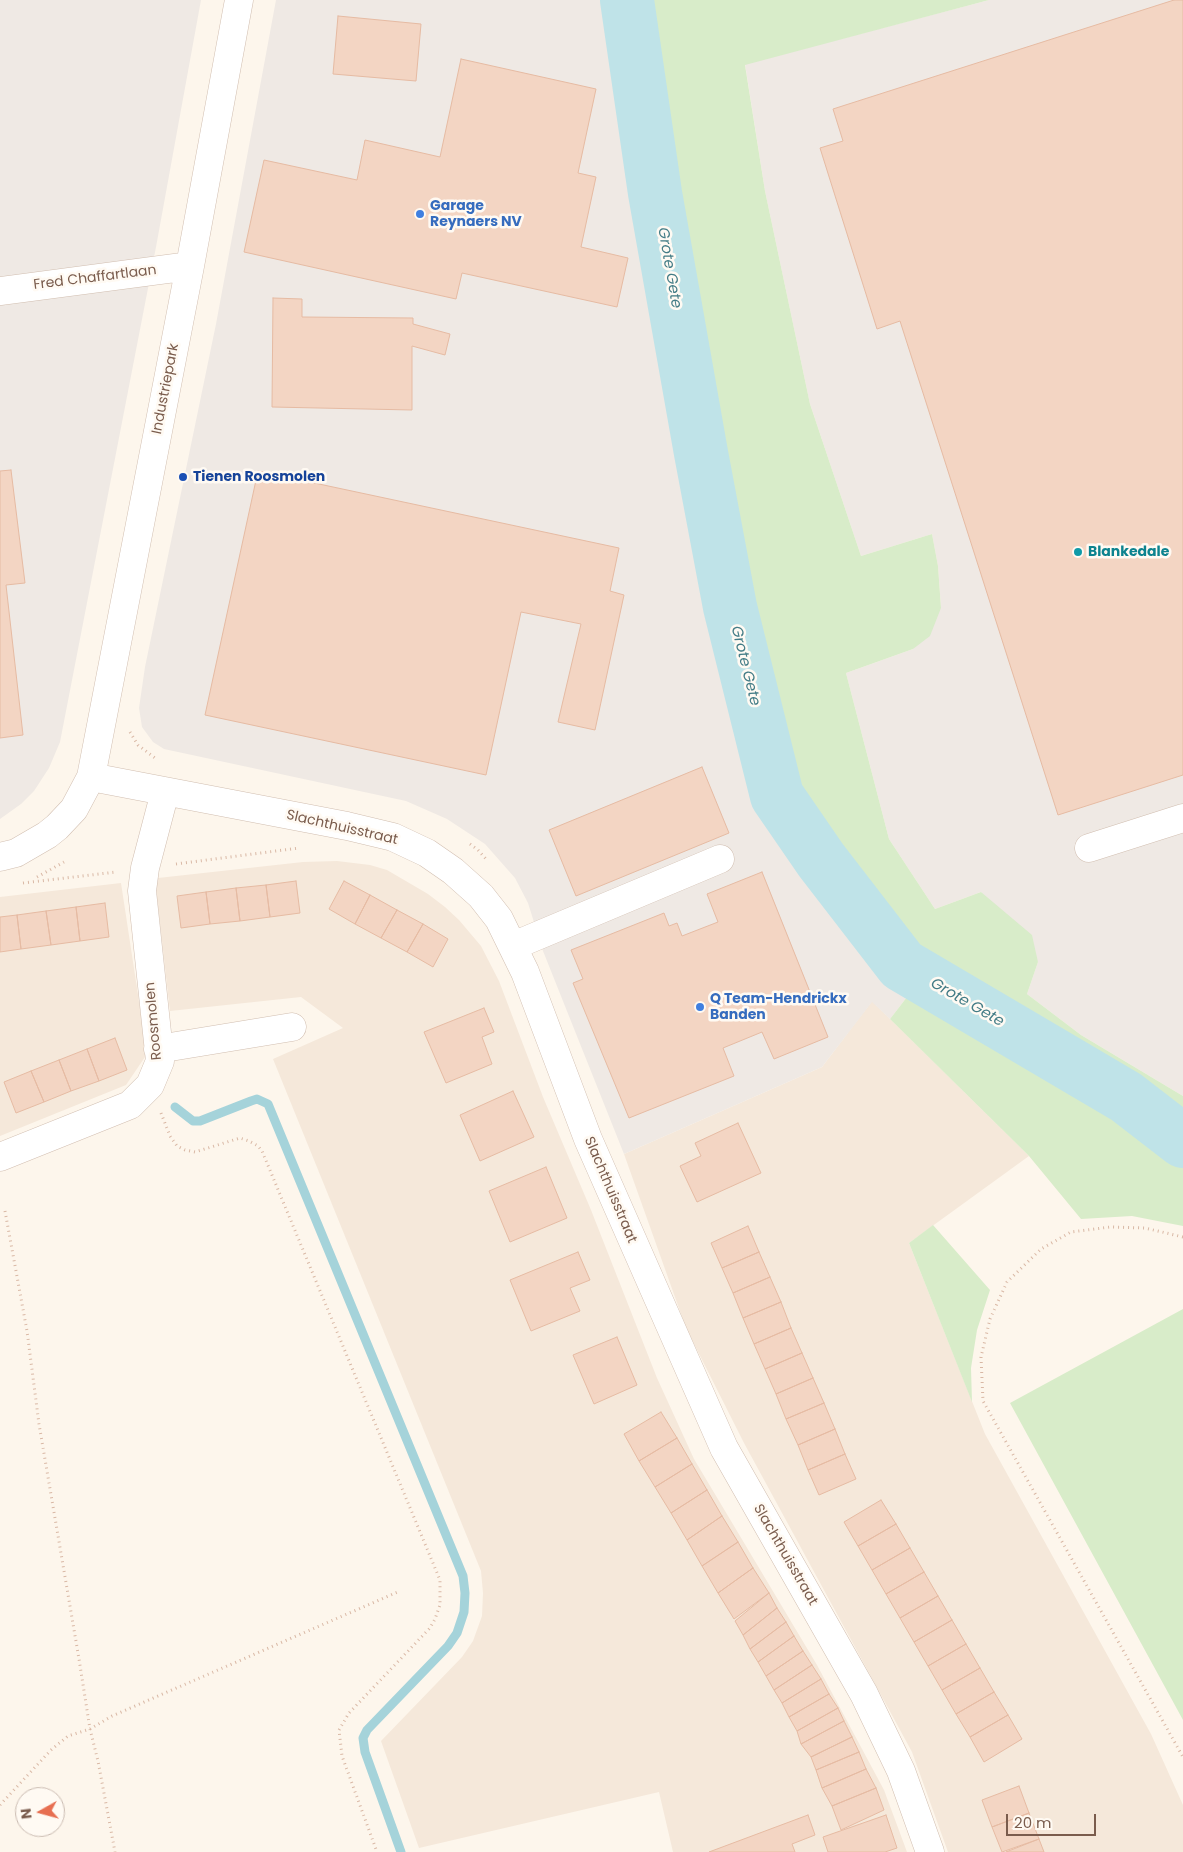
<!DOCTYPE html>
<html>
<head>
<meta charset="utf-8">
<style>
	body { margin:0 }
	#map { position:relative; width:1183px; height:1852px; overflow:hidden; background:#fdf6ec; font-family:Poppins,sans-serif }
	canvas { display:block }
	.north { position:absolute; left:15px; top:1787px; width:50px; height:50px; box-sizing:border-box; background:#fffaf3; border:1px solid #cabbb1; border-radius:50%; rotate:263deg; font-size:14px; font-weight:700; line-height:20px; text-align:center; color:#7a5c4d }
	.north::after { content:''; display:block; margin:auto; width:18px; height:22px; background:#e76f51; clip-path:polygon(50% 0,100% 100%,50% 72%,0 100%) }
	.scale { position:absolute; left:1006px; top:1814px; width:90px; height:22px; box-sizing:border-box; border:2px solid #7a5c4d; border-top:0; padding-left:6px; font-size:15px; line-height:18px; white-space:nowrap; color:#7a5c4d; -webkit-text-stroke:4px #fffaf3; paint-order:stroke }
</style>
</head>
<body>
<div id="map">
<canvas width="1183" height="1852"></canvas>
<div class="north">N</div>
<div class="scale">20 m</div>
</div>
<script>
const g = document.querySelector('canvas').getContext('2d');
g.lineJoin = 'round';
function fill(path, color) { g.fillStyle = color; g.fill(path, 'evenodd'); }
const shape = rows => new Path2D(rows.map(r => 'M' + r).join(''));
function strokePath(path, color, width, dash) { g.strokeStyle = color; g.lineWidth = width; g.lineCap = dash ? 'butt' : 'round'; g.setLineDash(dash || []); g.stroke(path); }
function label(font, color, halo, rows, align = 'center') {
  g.font = font + ' Poppins,sans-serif'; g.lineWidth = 5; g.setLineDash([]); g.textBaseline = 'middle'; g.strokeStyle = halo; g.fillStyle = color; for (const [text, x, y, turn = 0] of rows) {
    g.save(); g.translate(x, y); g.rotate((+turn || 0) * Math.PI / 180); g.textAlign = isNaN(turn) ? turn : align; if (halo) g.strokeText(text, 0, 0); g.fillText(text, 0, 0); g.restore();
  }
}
const residential = shape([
	[337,861,370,865,387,870,428,894,445,907,459,920,481,946,499,981,543,1097,591,1210,657,1378,694,1459,817,1665,884,1790,907,1852,673,1852,659,1792,419,1848,381,1741,462,1657,473,1641,482,1616,483,1593,481,1571,273,1059,343,1028,301,997,170,1011,156,889,158,878,303,862],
	[121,883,147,1054,126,1085,0,1136,0,897],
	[872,1001,1029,1156,909,1243,985,1434,1151,1734,1183,1805,1183,1852,948,1852,912,1752,744,1443,686,1328,624,1154,822,1067]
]);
const industrial = shape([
	[0,0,201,0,156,247,60,742,49,768,34,791,21,804,0,819],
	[276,0,627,0,655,193,701,454,730,607,777,796,821,861,902,965,907,997,890,1019,872,1002,822,1067,624,1154,543,951,528,903,515,878,485,844,447,819,406,801,164,749,153,742,142,727,139,708,145,667,216,324],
	[989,0,1183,0,1183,1096,1081,1035,1027,994,1038,962,981,892,935,909,889,839,846,673,913,649,941,608,938,566,932,534,861,556,810,404,765,191,745,64]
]);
const green = shape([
	[627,0,989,0,745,65,765,191,810,404,861,556,932,534,938,566,941,608,930,636,913,649,846,673,889,839,935,909,981,892,1032,935,1038,962,1027,994,1081,1035,1183,1096,1183,1226,1132,1216,1081,1219,1029,1156,890,1019,907,997,902,965,821,860,777,796,730,607,701,453,655,193],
	[933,1225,990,1290,977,1330,971,1368,972,1402,909,1243],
	[1183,1309,1183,1720,1010,1403]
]);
const stream = shape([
	[175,1107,193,1121,200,1121,251,1101,257,1099,268,1104,463,1576,465,1593,464,1612,457,1633,448,1646,367,1730,363,1738,365,1752,401,1852]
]);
const river = shape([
	[627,0,655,193,701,453,730,607,777,796,821,860,902,965,1126,1097,1183,1141]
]);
const building = shape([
	[1174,0,1183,0,1183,775,1058,815,900,321,877,329,820,148,843,141,833,109,1174,0],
	[338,16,421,24,416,81,333,74,338,16],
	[461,59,596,89,578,173,596,177,581,247,628,258,617,307,462,273,456,299,244,252,264,160,357,180,365,140,440,157,461,59],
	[273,298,302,299,302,317,413,318,413,324,450,334,445,355,412,346,412,410,272,407,273,298],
	[11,470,25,583,6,585,23,735,0,738,0,471,11,470],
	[258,471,619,548,610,591,624,595,595,730,558,722,581,624,521,612,486,775,205,715,258,471],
	[702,767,729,833,576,896,549,830,702,767],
	[762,872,828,1037,774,1059,762,1032,723,1048,734,1076,629,1118,573,983,583,979,571,950,664,913,669,926,677,923,682,936,718,922,707,894,762,872],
	[296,881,300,913,270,917,266,885,296,881],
	[344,881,370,895,355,924,329,909,344,881],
	[266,885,270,917,240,921,236,888,266,885],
	[236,888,240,921,210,924,206,892,236,888],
	[206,892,210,924,181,928,177,896,206,892],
	[370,895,397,910,381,938,355,924,370,895],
	[105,903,109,937,80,941,76,907,105,903],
	[76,907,80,941,51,945,46,911,76,907],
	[397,910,423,924,407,952,381,938,397,910],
	[46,911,51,945,21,949,17,915,46,911],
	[17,915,21,949,0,952,0,917,17,915],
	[423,924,448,939,433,967,407,952,423,924],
	[484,1008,494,1032,482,1037,492,1064,446,1083,424,1032,484,1008],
	[115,1038,127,1070,99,1081,87,1049,115,1038],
	[87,1049,99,1081,71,1091,59,1060,87,1049],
	[59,1060,71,1091,44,1102,31,1071,59,1060],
	[31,1071,44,1102,16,1113,4,1082,31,1071],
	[513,1091,534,1137,480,1161,460,1115,513,1091],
	[738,1123,761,1173,697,1202,680,1166,701,1156,695,1143,738,1123],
	[546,1167,567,1218,510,1242,489,1191,546,1167],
	[748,1226,759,1252,722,1268,711,1243,748,1226],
	[578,1252,590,1280,570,1288,580,1311,531,1331,510,1280,578,1252],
	[759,1252,770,1277,733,1293,722,1268,759,1252],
	[770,1277,781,1302,743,1318,733,1293,770,1277],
	[781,1302,791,1328,754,1344,743,1318,781,1302],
	[791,1328,802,1353,765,1369,754,1344,791,1328],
	[617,1337,637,1385,594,1404,573,1355,617,1337],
	[802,1353,813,1378,776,1394,765,1369,802,1353],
	[813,1378,824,1403,786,1419,776,1394,813,1378],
	[824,1403,835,1429,798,1445,786,1419,824,1403],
	[661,1412,677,1438,639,1461,624,1434,661,1412],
	[835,1429,845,1454,808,1470,798,1445,835,1429],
	[677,1438,692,1464,655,1487,639,1461,677,1438],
	[845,1454,856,1479,819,1495,808,1470,845,1454],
	[692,1464,707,1490,671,1513,655,1487,692,1464],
	[707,1490,722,1516,687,1540,671,1513,707,1490],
	[881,1500,896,1524,858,1546,844,1522,881,1500],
	[722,1516,738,1542,702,1566,687,1540,722,1516],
	[896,1524,910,1548,872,1570,858,1546,896,1524],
	[738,1542,753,1568,718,1593,702,1566,738,1542],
	[910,1548,924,1572,886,1594,872,1570,910,1548],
	[753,1568,769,1593,734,1619,718,1593,753,1568],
	[924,1572,938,1596,900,1618,886,1594,924,1572],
	[769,1593,777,1608,743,1635,735,1621,769,1593],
	[938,1596,952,1620,914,1642,900,1618,938,1596],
	[777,1608,786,1622,750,1649,743,1635,777,1608],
	[952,1620,966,1644,928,1666,914,1642,952,1620],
	[786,1622,794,1636,758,1662,750,1649,786,1622],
	[794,1636,803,1651,766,1676,758,1662,794,1636],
	[966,1644,980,1668,942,1690,928,1666,966,1644],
	[803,1651,812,1665,774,1690,766,1676,803,1651],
	[812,1665,821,1679,782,1703,774,1690,812,1665],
	[980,1668,994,1692,956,1714,942,1690,980,1668],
	[821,1679,829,1694,789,1717,782,1703,821,1679],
	[994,1692,1008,1715,970,1737,956,1714,994,1692],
	[829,1694,838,1708,797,1731,789,1717,829,1694],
	[838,1708,844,1721,801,1744,797,1731,838,1708],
	[1008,1715,1022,1739,984,1762,970,1737,1008,1715],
	[844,1721,852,1737,811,1757,801,1744,844,1721],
	[852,1737,859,1752,816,1770,811,1757,852,1737],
	[859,1752,866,1769,822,1788,816,1770,859,1752],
	[866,1769,876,1788,832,1806,822,1788,866,1769],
	[1019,1786,1029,1813,992,1827,982,1800,1019,1786],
	[876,1788,884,1810,841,1830,832,1806,876,1788],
	[1029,1813,1039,1839,1002,1852,992,1827,1029,1813],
	[808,1815,815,1835,792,1844,795,1852,709,1852,808,1815],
	[886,1815,897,1848,885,1852,828,1852,823,1837,886,1815],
	[1039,1839,1044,1852,1006,1852,1039,1839]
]);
const path = shape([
	[130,732,138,745,155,758],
	[470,844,478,850,487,860],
	[176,864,299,848],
	[37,877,64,862],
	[23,883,116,872],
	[161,1113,170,1136,177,1146,185,1150,195,1152,240,1138,249,1141,258,1146,262,1151,440,1580,440,1605,435,1619,430,1628,349,1713,339,1730,342,1756,377,1852],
	[5,1211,27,1331,39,1424,79,1659,90,1729,98,1761,115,1852],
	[1183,1237,1145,1228,1110,1227,1071,1232,1041,1249,1007,1282,990,1319,981,1357,983,1401,1183,1757],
	[0,1805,51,1750,68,1736,90,1729,112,1716,400,1591]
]);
const minor = shape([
	[0,291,190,266],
	[91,777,347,826,393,837,427,853,453,871,481,896,499,919,525,972,588,1139,724,1448,864,1694,901,1771,930,1852],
	[1089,848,1183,818],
	[0,857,16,853,47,835,57,827,74,809,91,777,190,266,239,0],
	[513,946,720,859],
	[158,1049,292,1027],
	[0,1157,130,1105,150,1085,160,1061,142,891,145,868,165,792]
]);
const markers = [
	[420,214,5,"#3f7fe0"],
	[183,477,5,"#1a4fb4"],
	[1078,552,5,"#0f9aa8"],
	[700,1007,5,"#3f7fe0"]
];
const shopNames = [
	["Garage",430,206],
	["Reynaers NV",430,222],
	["Q Team-Hendrickx",710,999],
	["Banden",710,1015]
];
const streetNames = [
	["Fred Chaffartlaan",95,278,-7],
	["Industriepark",166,389,-79],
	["Slachthuisstraat",342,828,13],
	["Roosmolen",154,1021,-95],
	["Slachthuisstraat",610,1190,67],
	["Slachthuisstraat",785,1555,60]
];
const transitNames = [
	["Tienen Roosmolen",193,477]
];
const cultureNames = [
	["Blankedale",1088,552]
];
const waterNames = [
	["Grote Gete",669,268,80],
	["Grote Gete",745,666,76],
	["Grote Gete",967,1003,30]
];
fill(residential, '#f5e8da');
fill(industrial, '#efe9e4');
fill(green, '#d8ecc9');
strokePath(stream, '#a5d3da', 9);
strokePath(river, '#bfe3e8', 54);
fill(building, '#f3d5c3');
strokePath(building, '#e6bba3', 1);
strokePath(minor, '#d1beb0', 29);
strokePath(path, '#d9b8a5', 3, [1, 4]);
strokePath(minor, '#fff', 28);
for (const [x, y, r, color] of markers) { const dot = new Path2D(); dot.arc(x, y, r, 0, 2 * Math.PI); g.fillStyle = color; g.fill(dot); strokePath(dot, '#fffaf3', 2); }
label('bold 14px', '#366cbe', '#fffaf3', shopNames, 'left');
label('14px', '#7a5c4d', '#fffaf3', streetNames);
label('bold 14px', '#164399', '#fffaf3', transitNames, 'left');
label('bold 14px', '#0d838f', '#fffaf3', cultureNames, 'left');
label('italic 15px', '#437c86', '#fffaf3', waterNames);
</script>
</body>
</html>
